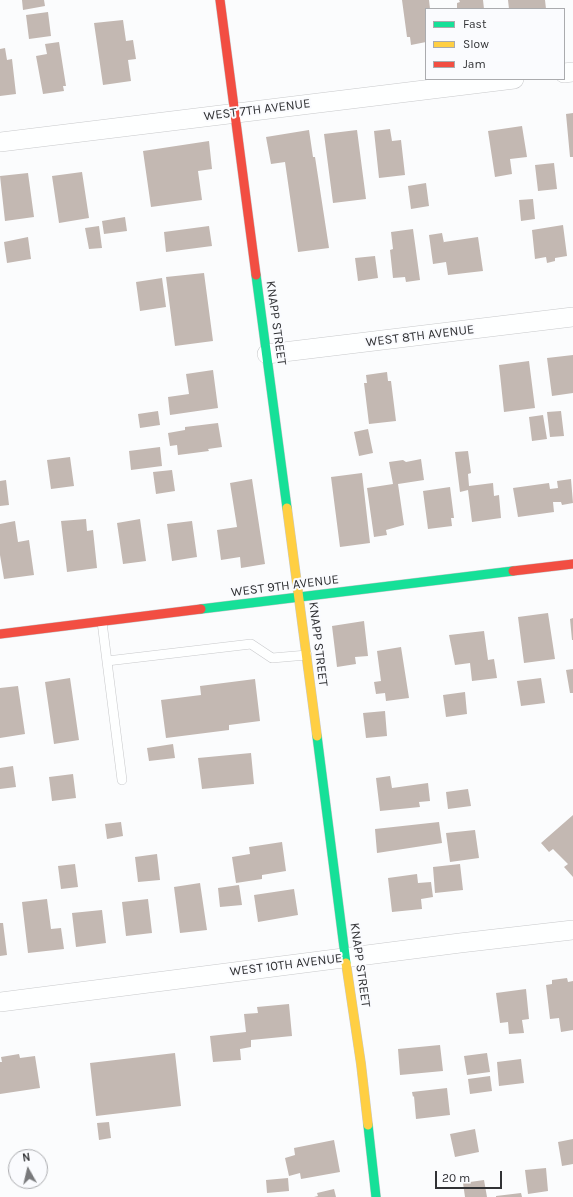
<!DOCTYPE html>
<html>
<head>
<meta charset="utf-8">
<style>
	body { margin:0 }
	#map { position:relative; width:573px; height:1197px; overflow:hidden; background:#fbfcfd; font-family:Karla,sans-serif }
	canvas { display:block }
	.legend { position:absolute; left:425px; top:8px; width:140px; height:72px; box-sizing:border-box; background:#fafbfe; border:1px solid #aaabae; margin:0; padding:5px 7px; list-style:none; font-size:12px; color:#313235 }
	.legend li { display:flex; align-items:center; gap:8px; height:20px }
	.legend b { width:20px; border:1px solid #aaabae }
	.north { position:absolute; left:8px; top:1149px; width:40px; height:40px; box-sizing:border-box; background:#fafbfe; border:1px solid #aaabae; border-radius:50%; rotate:352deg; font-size:11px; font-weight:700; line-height:16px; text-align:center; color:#313235 }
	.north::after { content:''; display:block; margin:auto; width:14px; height:18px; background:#78797b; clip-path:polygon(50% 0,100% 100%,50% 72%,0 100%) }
	.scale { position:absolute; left:435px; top:1171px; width:67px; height:18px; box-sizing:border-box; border:2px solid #313235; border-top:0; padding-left:5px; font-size:12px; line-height:14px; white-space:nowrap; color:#313235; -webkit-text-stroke:3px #fafbfe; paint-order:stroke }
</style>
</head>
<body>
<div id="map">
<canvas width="573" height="1197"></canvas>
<ul class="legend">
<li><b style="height:5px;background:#16e098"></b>Fast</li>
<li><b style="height:5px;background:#ffcf43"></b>Slow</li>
<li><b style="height:5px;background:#f24e42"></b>Jam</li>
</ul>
<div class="north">N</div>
<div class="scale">20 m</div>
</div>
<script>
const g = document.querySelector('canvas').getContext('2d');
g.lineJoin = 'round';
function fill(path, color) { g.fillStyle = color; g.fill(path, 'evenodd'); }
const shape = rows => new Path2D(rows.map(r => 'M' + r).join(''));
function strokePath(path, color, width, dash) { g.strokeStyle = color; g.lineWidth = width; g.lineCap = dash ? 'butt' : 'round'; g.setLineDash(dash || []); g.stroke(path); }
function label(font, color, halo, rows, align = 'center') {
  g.font = font + ' Karla,sans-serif'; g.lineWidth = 4; g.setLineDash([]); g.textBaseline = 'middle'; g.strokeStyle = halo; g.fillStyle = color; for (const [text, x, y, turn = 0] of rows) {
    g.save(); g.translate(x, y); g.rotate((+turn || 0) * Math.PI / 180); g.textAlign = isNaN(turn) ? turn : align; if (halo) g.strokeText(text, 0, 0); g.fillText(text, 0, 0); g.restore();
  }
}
const building = shape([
	[22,0,44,0,45,6,23,10],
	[402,0,429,0,430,9,426,9,426,42,411,45,410,37,407,37],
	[459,0,483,0,484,9,457,9,457,3,460,2],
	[508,0,545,0,546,9,509,9],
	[48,12,51,36,29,39,26,15],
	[123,20,126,41,133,40,136,59,128,60,131,81,103,85,94,23],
	[59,42,66,86,63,86,64,91,43,94,36,56,47,54,45,44],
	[5,48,7,60,12,59,16,94,0,96,0,49],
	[573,113,573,157,570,157,566,114],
	[522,126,527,157,510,159,512,174,495,177,488,131],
	[390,129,392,141,401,140,405,175,379,178,374,131],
	[309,130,313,157,315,157,329,248,298,252,285,162,271,164,266,137],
	[357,130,366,199,333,203,324,134],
	[209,141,212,169,198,171,202,200,151,207,143,151],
	[554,163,557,189,538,191,535,165],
	[82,172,89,218,59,223,52,176],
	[28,173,34,217,5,221,0,176],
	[426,183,429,206,411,209,408,186],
	[533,199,535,219,521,221,519,200],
	[125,217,127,231,104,234,102,221],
	[563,225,567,256,555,258,555,261,547,263,546,257,535,259,532,230],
	[99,226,102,248,89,249,85,228],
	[209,226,212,246,166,252,164,232],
	[413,229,420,280,406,282,405,277,393,278,390,250,393,249,391,232],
	[442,233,444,243,444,242,478,237,483,271,448,275,446,262,433,264,429,235],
	[28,237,31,259,7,263,4,242],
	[375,256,378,278,358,281,355,258],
	[204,273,213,341,175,346,166,277],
	[162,278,166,307,140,311,136,282],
	[573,355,573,393,552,396,547,358],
	[529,361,535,408,504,412,499,365],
	[213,370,218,408,170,415,168,397,189,394,186,374],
	[387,372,388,381,391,381,396,421,369,424,364,383,367,383,366,375],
	[158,411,160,425,140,428,138,414],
	[561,411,564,436,550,437,547,412],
	[543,415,547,439,532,441,529,417],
	[218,423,222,447,208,449,209,451,178,455,177,445,170,446,168,433,185,430,185,427],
	[368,429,373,453,359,456,354,432],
	[160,447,162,466,131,470,129,451],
	[468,451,471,473,468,474,469,486,493,483,494,496,499,495,501,518,472,522,468,490,460,492,455,452],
	[70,457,74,486,51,489,47,460],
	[421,459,424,480,398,484,404,525,386,530,387,535,374,537,367,488,393,484,389,462,403,460,406,462],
	[172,470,175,491,156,494,153,472],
	[362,473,370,543,340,547,331,477],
	[252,479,265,564,241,568,240,557,221,560,217,530,237,527,230,483],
	[571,479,573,503,562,505,561,502,553,502,554,512,518,517,513,488,549,483,550,489,558,488,557,481],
	[6,480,9,505,0,506,0,481],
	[450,487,454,518,451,518,452,526,428,529,423,491],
	[86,519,87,531,93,530,97,568,67,572,61,521],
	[140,519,146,561,123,564,117,523],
	[15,521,18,542,29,540,34,575,4,579,0,555,0,524],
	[192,521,197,557,172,561,167,524],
	[548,613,555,659,524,663,518,617],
	[573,618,573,640,572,640,570,619],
	[364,621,368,656,355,657,356,664,337,667,332,626],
	[484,631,488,660,494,659,497,678,472,681,470,663,455,665,449,635],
	[401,647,409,698,386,701,385,693,376,694,374,682,381,681,377,651],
	[573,669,573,693,570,693,566,670],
	[70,678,79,740,54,744,45,682],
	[541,678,545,703,521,706,517,681],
	[255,679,260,721,229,725,229,730,166,738,161,700,201,695,200,686],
	[18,686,25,734,0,738,0,688],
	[465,692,467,714,446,717,443,695],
	[385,711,387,736,366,738,363,713],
	[173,744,175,758,149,761,147,748],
	[251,753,254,784,202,789,198,758],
	[13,766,16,787,0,789,0,768],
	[73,774,76,798,52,801,49,777],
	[390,776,392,788,428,783,430,801,419,802,420,807,380,811,376,778],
	[468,789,471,806,448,809,446,792],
	[573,815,573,877,564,867,568,864,553,849,549,852,541,843],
	[121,822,123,836,107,839,105,824],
	[439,822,442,843,377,853,375,829],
	[475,830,479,858,450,862,446,833],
	[282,842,286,871,262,875,262,879,236,883,232,857,250,854,249,847],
	[157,854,160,880,138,882,135,857],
	[75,864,78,887,61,889,58,866],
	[460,864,463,890,435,893,433,867],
	[417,874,418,883,431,882,433,897,421,899,422,909,392,912,388,878],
	[200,883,207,930,180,933,174,887],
	[239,885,242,905,220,907,218,888],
	[294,889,298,915,258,922,254,895],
	[47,899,51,929,61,928,64,949,28,953,22,902],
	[148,899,152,933,126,936,122,902],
	[102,910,106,943,76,947,72,913],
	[0,923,3,923,7,955,0,956],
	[567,978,568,982,573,981,573,1030,561,1032,559,1018,550,1019,546,985,552,984,552,980],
	[526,989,529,1019,522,1020,524,1033,509,1034,508,1022,500,1023,496,993],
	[289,1004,292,1036,251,1040,251,1047,240,1049,241,1060,213,1062,210,1036,246,1032,244,1014,258,1013,257,1007],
	[440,1045,443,1071,400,1075,398,1049],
	[175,1053,181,1106,96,1116,90,1063],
	[487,1053,490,1072,467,1075,464,1056],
	[19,1054,20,1058,35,1056,40,1088,0,1094,0,1062,2,1062,1,1057],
	[521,1059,524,1083,499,1086,497,1062],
	[490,1076,492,1091,470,1094,468,1079],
	[447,1088,450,1115,416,1119,414,1096,413,1097,412,1092],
	[109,1122,111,1138,99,1140,97,1123],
	[475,1129,479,1152,455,1157,450,1134],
	[573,1139,573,1164,562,1166,558,1142],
	[334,1140,340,1172,301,1179,300,1173,289,1176,285,1158,295,1155,294,1148],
	[546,1168,548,1191,528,1194,525,1170],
	[288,1178,289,1191,267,1193,266,1180],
	[484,1180,487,1197,465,1197,463,1183],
	[334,1189,336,1197,314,1197,318,1196,317,1193],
	[521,1193,522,1197,496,1197,496,1196]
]);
const lane = shape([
	[102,622,122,780],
	[107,661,251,644,272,658,307,655]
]);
const street = shape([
	[564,73,573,72],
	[0,142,514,79],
	[267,354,573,317],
	[0,1002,460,943,573,930]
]);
const fast = shape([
	[256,275,287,508],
	[201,609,513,571],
	[317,736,346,963],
	[368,1125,376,1197]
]);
const slow = shape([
	[287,508,317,736],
	[346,963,361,1064,368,1125]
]);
const jam = shape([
	[220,0,256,275],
	[513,571,573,564],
	[0,634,201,609]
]);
const streetNames = [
	["WEST 7TH AVENUE",257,110,-7],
	["KNAPP STREET",276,323,82],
	["WEST 8TH AVENUE",420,336,-7],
	["WEST 9TH AVENUE",285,586,-7],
	["KNAPP STREET",318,644,83],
	["WEST 10TH AVENUE",286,965,-7],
	["KNAPP STREET",360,965,82]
];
fill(building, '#c3b8b2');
strokePath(lane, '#c8c9cb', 10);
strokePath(street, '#c8c9cb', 20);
strokePath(fast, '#c8c9cb', 10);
strokePath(slow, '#c8c9cb', 10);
strokePath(jam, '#c8c9cb', 10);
strokePath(lane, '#feffff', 9);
strokePath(street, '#feffff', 19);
strokePath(fast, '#16e098', 9);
strokePath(slow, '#ffcf43', 9);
strokePath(jam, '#f24e42', 9);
label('13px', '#313235', '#fafbfe', streetNames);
</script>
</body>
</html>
